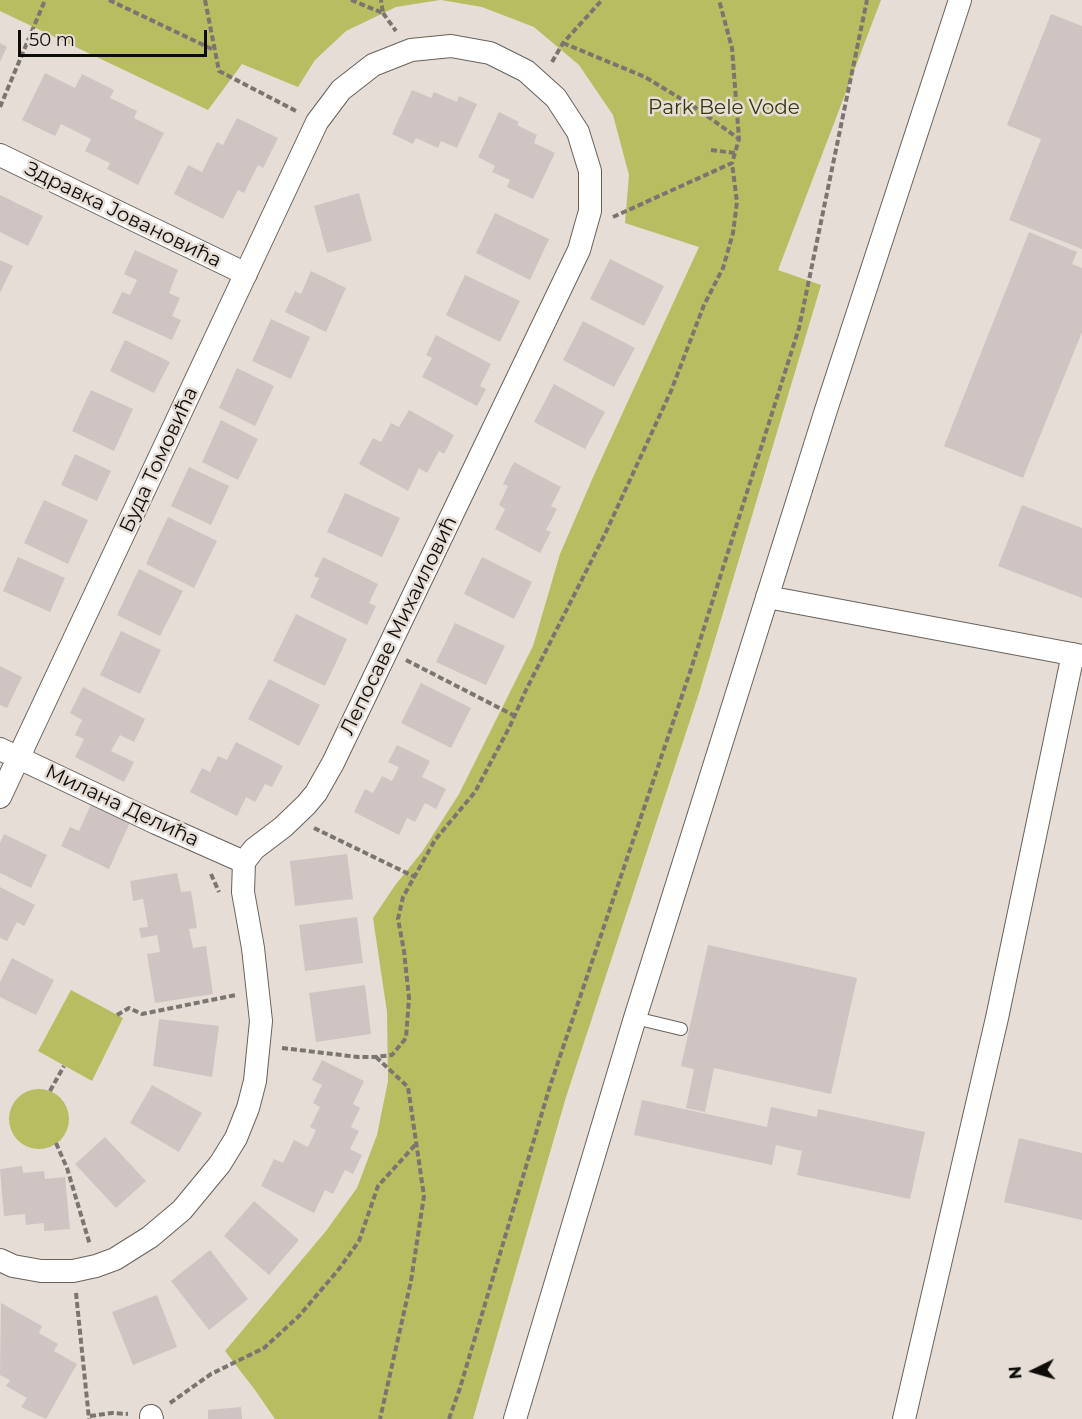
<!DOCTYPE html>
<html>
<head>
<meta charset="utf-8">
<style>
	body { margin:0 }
	#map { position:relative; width:1082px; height:1419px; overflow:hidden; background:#e5ddd6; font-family:Montserrat,sans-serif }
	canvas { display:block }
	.north { position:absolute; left:1004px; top:1341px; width:60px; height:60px; -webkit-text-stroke:4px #e5ddd6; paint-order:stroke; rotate:265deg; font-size:16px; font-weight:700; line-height:24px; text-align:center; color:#0e0c09 }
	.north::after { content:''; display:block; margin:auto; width:21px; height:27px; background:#0e0c09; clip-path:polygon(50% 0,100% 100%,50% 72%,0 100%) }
	.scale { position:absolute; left:18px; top:30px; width:189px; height:27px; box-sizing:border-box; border:3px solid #0e0c09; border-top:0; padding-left:8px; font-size:18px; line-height:21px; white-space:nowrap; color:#0e0c09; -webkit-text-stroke:4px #e5ddd6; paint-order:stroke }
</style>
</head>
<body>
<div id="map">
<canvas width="1082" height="1419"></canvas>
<div class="north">N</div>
<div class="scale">50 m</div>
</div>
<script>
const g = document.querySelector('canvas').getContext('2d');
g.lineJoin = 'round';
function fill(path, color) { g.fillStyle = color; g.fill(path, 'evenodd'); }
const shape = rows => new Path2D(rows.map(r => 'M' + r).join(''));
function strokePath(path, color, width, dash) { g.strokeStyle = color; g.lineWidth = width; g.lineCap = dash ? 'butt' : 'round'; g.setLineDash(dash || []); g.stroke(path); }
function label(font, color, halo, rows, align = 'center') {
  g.font = font + ' Montserrat,sans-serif'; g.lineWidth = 5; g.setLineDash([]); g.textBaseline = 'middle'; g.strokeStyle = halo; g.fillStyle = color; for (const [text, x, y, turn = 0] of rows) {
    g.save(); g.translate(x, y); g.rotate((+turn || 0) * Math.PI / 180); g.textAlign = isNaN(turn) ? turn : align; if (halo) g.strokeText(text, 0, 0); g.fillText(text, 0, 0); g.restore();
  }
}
const green = shape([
	[0,0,440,0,396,7,346,31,315,60,298,87,242,64,208,110,0,11],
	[441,0,881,0,778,270,821,285,699,693,566,1097,473,1419,275,1419,255,1390,225,1351,326,1231,357,1188,377,1135,388,1081,387,1012,373,918,396,884,422,852,459,794,533,646,560,554,594,475,699,247,625,223,629,175,613,115,579,65,534,27,482,7],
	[71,990,123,1018,92,1081,38,1051],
	'9 1119a30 30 0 1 1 60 0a30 30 0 1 1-60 0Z'
]);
const building = shape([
	[1051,14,1082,26,1082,249,1009,220,1041,139,1007,125],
	[0,43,7,47,0,62],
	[45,73,75,88,82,74,114,90,110,98,137,111,134,118,164,133,138,185,107,169,110,163,85,151,91,139,61,124,55,136,22,120],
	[412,90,431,98,434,92,457,102,459,96,477,104,457,148,441,141,438,148,416,138,413,144,392,134],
	[499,112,519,122,517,125,537,135,534,143,555,153,533,199,507,187,510,180,492,172,495,166,478,157],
	[237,118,278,138,263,168,258,165,244,193,238,190,223,219,174,194,188,165,202,172,217,142,223,145],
	[359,193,372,241,327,253,314,206],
	[0,195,43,216,28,246,0,232],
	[495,213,549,239,530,280,476,253],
	[1029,232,1077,252,1072,264,1082,268,1082,332,1023,478,944,446],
	[135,250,178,270,169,293,180,298,172,316,181,320,172,340,112,313,122,292,130,295,137,280,124,274],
	[610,259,664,286,644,326,590,299],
	[0,260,13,266,0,293],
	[311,271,346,288,326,332,285,312,295,291,301,294],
	[465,275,520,301,500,342,446,315],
	[271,319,310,337,291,379,252,361],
	[583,321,635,348,614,387,563,360],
	[436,335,491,364,480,386,486,389,477,406,422,377,432,358,426,355],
	[125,340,170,362,154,393,110,371],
	[237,368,274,386,255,426,219,408],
	[554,384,605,412,585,449,534,422],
	[91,390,133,409,114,451,72,431],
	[409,410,454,435,444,454,439,451,427,473,419,468,408,491,359,464,373,438,381,442,391,423,399,427],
	[221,420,258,439,238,480,202,462],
	[75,454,111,471,97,501,61,485],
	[514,462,561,487,551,506,557,509,546,530,551,532,540,553,495,529,505,509,499,505,508,486,503,484],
	[189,467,229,486,211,525,171,506],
	[345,493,400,518,382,557,327,532],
	[44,500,88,520,68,564,24,543],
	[1022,505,1082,528,1082,598,998,566],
	[168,517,217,541,194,588,146,564],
	[18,557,65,578,50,612,3,591],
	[323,557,378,584,369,603,376,606,367,625,310,597,319,578,314,576],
	[482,557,532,582,514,619,464,594],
	[139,569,183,591,160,636,117,615],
	[296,614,347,639,325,686,273,661],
	[455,623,505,646,486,685,436,662],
	[121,631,161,650,140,694,100,675],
	[0,666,22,677,7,708,0,705],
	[269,679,320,705,299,746,248,719],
	[421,683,471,708,451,748,401,723],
	[83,687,145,719,134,742,120,735,111,751,134,762,124,782,75,757,84,739,75,735,82,720,70,713],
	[236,742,283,766,272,787,265,784,255,802,246,797,237,816,190,792,202,768,210,772,218,756,227,760],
	[397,745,430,761,422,777,446,789,436,809,425,803,415,822,407,818,399,835,354,812,365,789,373,793,382,776,392,781,399,767,388,762],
	[91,804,130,822,109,869,61,846,70,827,79,831],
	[4,834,47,855,31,888,0,873,0,843],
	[347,854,353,899,295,906,290,861],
	[177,873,181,892,191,891,197,928,189,929,193,948,206,946,213,994,155,1003,147,954,160,952,157,935,141,938,139,928,148,927,143,899,133,901,130,881],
	[0,887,35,905,24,926,17,922,7,941,0,938],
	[357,917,363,963,305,971,299,925],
	[708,945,857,978,831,1094,714,1068,705,1112,686,1108,694,1069,681,1066],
	[12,958,54,980,36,1015,0,997,0,982],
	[365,985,371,1034,316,1042,309,993],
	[159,1019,219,1026,212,1077,153,1066],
	[322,1060,364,1081,353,1104,360,1108,351,1127,359,1131,350,1149,362,1155,353,1174,345,1170,333,1194,325,1190,314,1213,261,1186,274,1159,283,1163,294,1140,308,1147,316,1130,310,1127,320,1107,313,1103,322,1085,312,1080],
	[152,1085,202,1113,179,1152,130,1123],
	[642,1100,767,1127,771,1107,817,1117,818,1109,925,1132,910,1199,797,1175,802,1151,776,1145,772,1165,634,1135],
	[105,1137,146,1181,116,1208,75,1164],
	[1019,1138,1082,1153,1082,1220,1004,1202],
	[22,1166,23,1173,44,1171,45,1179,65,1177,70,1229,44,1231,44,1223,26,1225,25,1214,4,1216,0,1169],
	[254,1201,299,1240,269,1275,224,1236],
	[210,1250,248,1299,209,1330,171,1281],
	[157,1295,177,1347,133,1365,112,1312],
	[1,1303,42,1326,39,1333,58,1344,54,1351,77,1364,46,1419,21,1407,27,1398,6,1386,10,1380,0,1375],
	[241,1407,242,1419,208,1419,208,1410]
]);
const path = shape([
	[109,0,214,50],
	[205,0,219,71,298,112],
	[351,0,383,13,381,0],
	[383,13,396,31],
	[563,43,645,77,693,106,739,139],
	[552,62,563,43,602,0],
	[0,107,45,0],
	[711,150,735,153],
	[613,217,732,163,739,139,732,48,719,0],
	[406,660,515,716],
	[314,828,415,877],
	[211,874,219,892],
	[117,1015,129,1008,142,1014,236,995],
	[282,1048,358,1057,375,1057,392,1055,406,1038,409,998,404,951,398,919,403,897,435,840,475,792,510,726,526,690,605,534,671,391,704,305,723,268,733,233,737,202,732,163],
	[376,1057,408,1087,424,1196,411,1281,380,1419],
	[50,1091,64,1066],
	[56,1143,67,1168,90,1245],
	[76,1293,89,1419],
	[170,1403,211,1374,264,1348,299,1316,339,1269,359,1241,378,1186,416,1144],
	[90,1416,112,1413,128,1414],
	[449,1419,460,1388,550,1086,690,672,799,328,867,0]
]);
const lane = shape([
	[635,1018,681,1029]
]);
const street = shape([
	[0,155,246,274],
	[767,597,1082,656],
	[0,749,156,823,244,862],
	[0,797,317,122,341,90,373,65,411,50,451,46,490,53,526,71,556,98,578,132,590,171,590,211,579,250,333,763,316,793,306,805,283,827,254,849,244,862,243,892,253,948,261,1021,255,1081,248,1108,236,1138,220,1164,182,1210,150,1237,115,1259,96,1266,73,1271,41,1271,13,1266,0,1260],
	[151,1416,152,1419],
	[515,1419,635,1018,826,410,960,0],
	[904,1419,997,1018,1073,654]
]);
const parkNames = [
	["Park Bele Vode",724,108]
];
const streetNames = [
	["Здравка Јовановића",123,215,26],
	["Буда Томовића",159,460,-65],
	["Лепосаве Михаиловић",399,626,-64],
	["Милана Делића",122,806,25]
];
fill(green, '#b9bd61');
fill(building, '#cfc4c2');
strokePath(lane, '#69625c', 14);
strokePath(street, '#69625c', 24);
strokePath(path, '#7a7570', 4, [6, 3]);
strokePath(lane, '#fff', 12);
strokePath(street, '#fff', 22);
label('20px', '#36370c', '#e5ddd6', parkNames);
label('20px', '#0e0c09', '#e5ddd6', streetNames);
</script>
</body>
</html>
